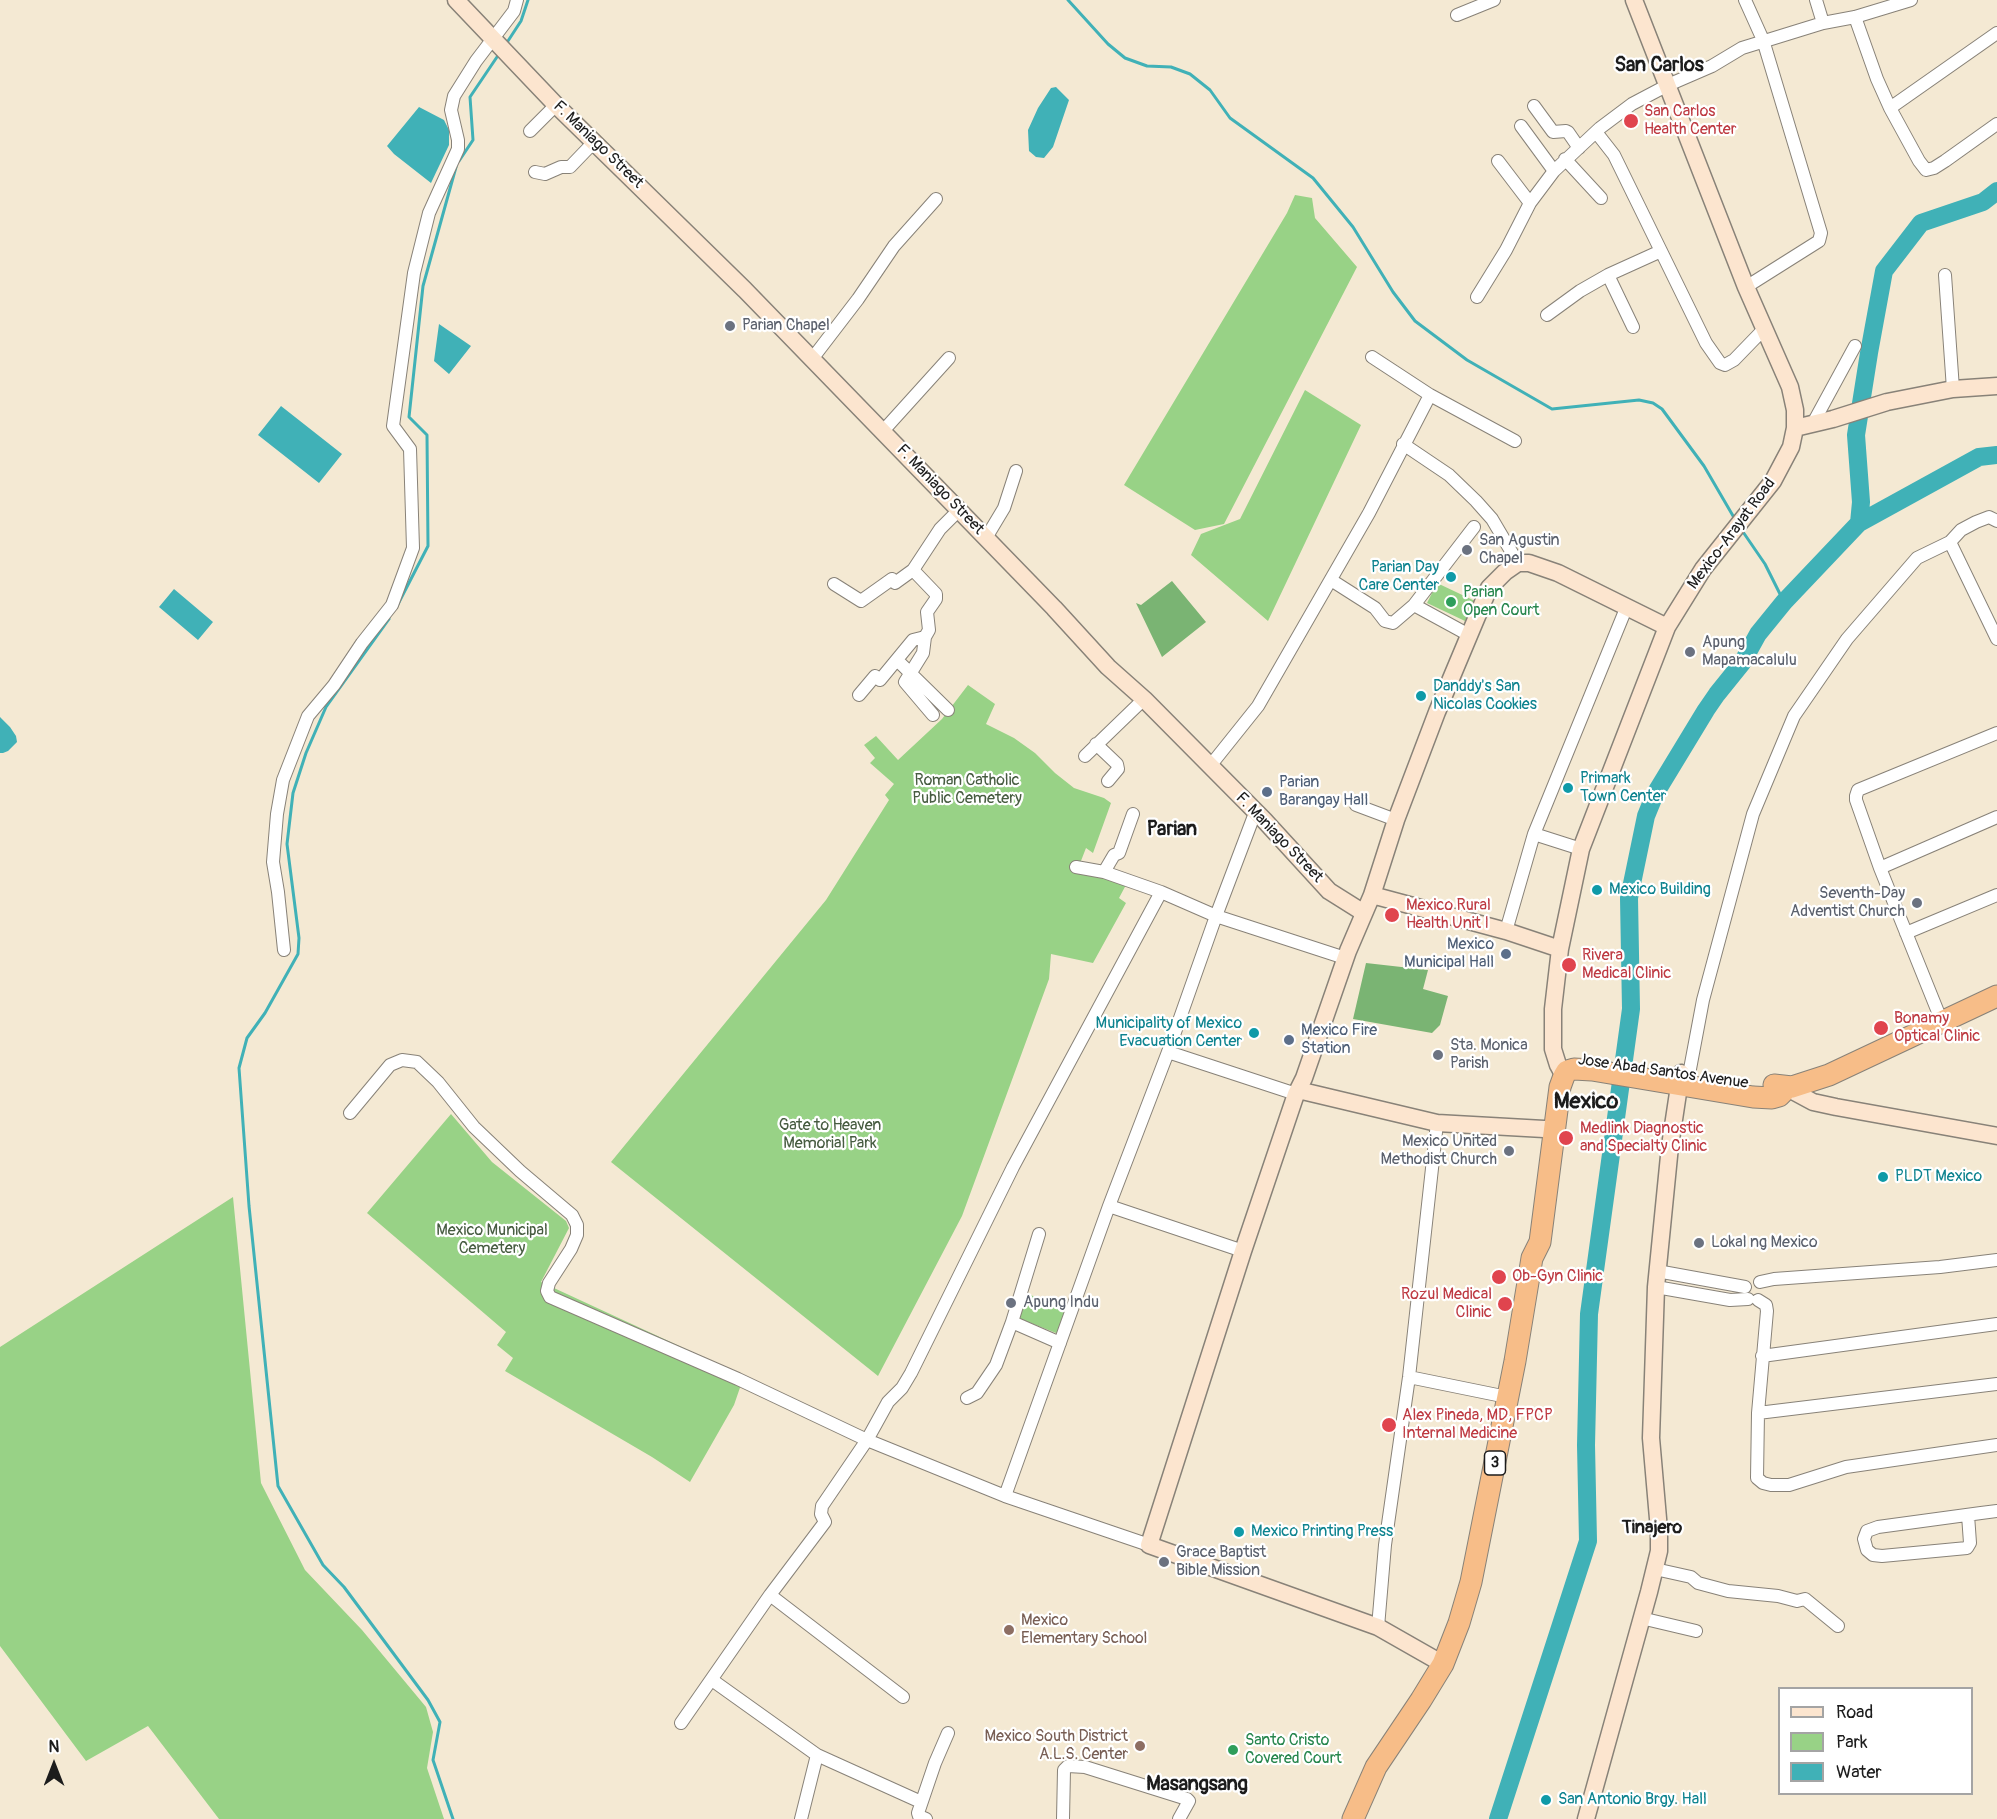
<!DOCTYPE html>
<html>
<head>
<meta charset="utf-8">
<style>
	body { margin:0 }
	#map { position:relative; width:1997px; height:1819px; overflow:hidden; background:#f4e9d3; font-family:Pangolin,sans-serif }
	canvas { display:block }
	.legend { position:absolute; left:1778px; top:1687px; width:195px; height:108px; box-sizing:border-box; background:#fff; border:2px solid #a4a4a4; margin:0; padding:8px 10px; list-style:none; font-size:18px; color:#1c1c1c }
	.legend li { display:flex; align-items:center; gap:12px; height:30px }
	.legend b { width:30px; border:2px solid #a4a4a4 }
	.north { position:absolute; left:24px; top:1735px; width:60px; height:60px; -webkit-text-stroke:4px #fff; paint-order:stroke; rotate:0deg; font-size:16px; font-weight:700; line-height:24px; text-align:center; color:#1c1c1c }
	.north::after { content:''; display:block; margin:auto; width:21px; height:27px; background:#1c1c1c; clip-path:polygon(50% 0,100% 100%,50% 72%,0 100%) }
</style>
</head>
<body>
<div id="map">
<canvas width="1997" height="1819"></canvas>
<ul class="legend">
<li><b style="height:8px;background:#fce5cf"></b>Road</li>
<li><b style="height:16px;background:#98d286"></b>Park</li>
<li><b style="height:16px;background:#40b1b7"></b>Water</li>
</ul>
<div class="north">N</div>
</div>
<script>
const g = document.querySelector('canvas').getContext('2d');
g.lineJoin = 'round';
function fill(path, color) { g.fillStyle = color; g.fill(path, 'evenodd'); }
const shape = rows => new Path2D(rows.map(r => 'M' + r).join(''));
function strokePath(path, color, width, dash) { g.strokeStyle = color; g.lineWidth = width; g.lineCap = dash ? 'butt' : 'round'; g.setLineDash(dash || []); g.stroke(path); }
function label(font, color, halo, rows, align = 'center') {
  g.font = font + ' Pangolin,sans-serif'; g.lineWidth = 4.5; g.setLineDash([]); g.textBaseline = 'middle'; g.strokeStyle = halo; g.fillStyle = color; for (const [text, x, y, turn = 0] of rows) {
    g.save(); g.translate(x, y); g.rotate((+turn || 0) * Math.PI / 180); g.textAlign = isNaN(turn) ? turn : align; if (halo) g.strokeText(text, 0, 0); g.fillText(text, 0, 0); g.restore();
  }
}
const green = shape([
	[1295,195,1312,198,1315,218,1357,267,1224,524,1195,530,1124,485,1287,213],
	[1305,390,1361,425,1268,621,1191,555,1201,534,1240,519],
	[1437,583,1475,601,1465,621,1427,603],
	[968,685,995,704,986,724,1014,738,1035,753,1055,773,1074,788,1104,798,1111,803,1093,853,1086,848,1079,866,1127,883,1119,898,1126,903,1093,963,1051,954,1049,979,962,1216,878,1376,611,1162,826,900,889,800,885,795,894,784,870,763,875,758,864,745,876,736,898,760,942,719],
	[451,1114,492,1162,566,1221,569,1228,541,1282,744,1376,734,1405,690,1482,652,1457,505,1371,513,1358,497,1345,506,1332,367,1213],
	[233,1197,261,1483,305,1570,362,1630,426,1707,433,1732,427,1768,444,1819,219,1819,148,1726,86,1761,0,1646,0,1347],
	[1023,1292,1071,1311,1061,1335,1013,1316]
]);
const forest = shape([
	[1172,581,1206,622,1162,657,1136,603,1141,605],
	[1366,963,1428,970,1423,989,1448,996,1440,1025,1432,1033,1353,1019]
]);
const water = shape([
	[1056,87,1069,100,1053,147,1044,158,1036,157,1029,151,1028,130,1038,108,1051,88],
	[419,107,444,120,449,130,449,145,431,183,394,154,387,146],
	[439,324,471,346,449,374,434,361],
	[281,406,342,454,319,483,258,435],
	[174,589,213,622,198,640,159,607],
	[0,717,10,727,16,736,17,742,8,751,3,753,0,753]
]);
const stream = shape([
	[1068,0,1108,44,1125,58,1147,66,1171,67,1190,74,1210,90,1230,118,1313,178,1353,227,1393,292,1415,321,1467,360,1552,409,1639,400,1653,403,1662,409,1704,466,1736,521],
	[506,44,521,21,528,0],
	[459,161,473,140,470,97,499,54],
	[1741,529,1765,564,1784,602],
	[396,608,428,546,427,435,409,417,423,286,456,167],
	[389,619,326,707,306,753,293,793,287,844,299,938,298,954,265,1013,247,1038,239,1068,249,1206,278,1486,323,1565,344,1587,428,1700,440,1722,433,1760,453,1819]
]);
const river = shape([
	[1859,523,1861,502,1856,435,1869,353,1884,271,1921,223,1983,202,1997,191],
	[1498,1819,1588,1541,1586,1445,1589,1314,1631,1009,1629,898,1646,816,1655,794,1706,710,1717,694,1742,663,1758,634,1784,602,1859,523,1979,457,1997,455]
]);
const street = shape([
	[1745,0,1763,40,1821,233,1819,241,1746,287],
	[1816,0,1823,23],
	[1457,15,1494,0],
	[1855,17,1877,79,1890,108,1919,161,1926,170,1934,168,1945,161,1997,124],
	[1534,106,1553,132,1566,131,1568,132,1579,148],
	[1890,108,1997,33],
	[1521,126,1554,171],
	[530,131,556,105],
	[1596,132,1614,155,1706,343,1720,363,1725,365,1734,360,1764,329],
	[1565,159,1601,198],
	[1498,161,1530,203],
	[535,172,545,174,561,167,570,167,594,142],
	[1608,275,1633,327],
	[1945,275,1953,389],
	[1477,297,1506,250,1530,203,1554,171,1600,128,1632,104,1668,85,1712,66,1742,48,1823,23,1855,17,1911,0],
	[1547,315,1580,291,1608,275,1661,251],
	[1372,357,1430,395,1515,441],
	[812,359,858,299,894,246,936,199],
	[1812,425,1855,346],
	[883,431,949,358],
	[1403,444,1449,475,1476,501,1492,519,1518,563],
	[986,538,1004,508,1016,471],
	[1950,542,1997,639],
	[1331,580,1375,608,1385,621,1393,623,1414,605,1474,527],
	[834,584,861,601,892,579,895,583,913,570],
	[1414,605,1469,635],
	[925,637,923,653,905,682,933,715],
	[897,660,948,710],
	[859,695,875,676,880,680,913,640,925,637,929,630,927,612,936,599,936,594,913,570,940,529,959,510],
	[1096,744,1117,764,1118,769,1108,781],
	[1085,756,1144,699],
	[1210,766,1258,706,1369,513,1430,395],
	[1356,805,1396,820],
	[1534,834,1581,849],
	[1076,867,1104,872,1161,892,1216,916,1345,958],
	[1880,868,1997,817],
	[1104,872,1114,855,1119,853,1133,814],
	[1506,931,1534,834,1627,606],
	[1906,933,1997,895],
	[284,950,278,892,273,862,277,814,283,780,308,716,334,685,362,643,392,605,413,548,410,449,393,426,414,273,429,213,458,149,458,140,451,110,454,96,476,61,514,11,517,0],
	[1942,1022,1880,868,1856,800,1856,796,1858,790,1997,733],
	[1168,1052,1296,1094],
	[1687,1085,1703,1000,1753,814,1794,716,1847,639,1917,558,1950,542,1961,530,1976,522,1989,517,1997,521],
	[350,1113,390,1065,402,1060,417,1062,438,1082,474,1127,520,1171,572,1215,577,1225,577,1235,571,1249,549,1283,547,1291,550,1297,738,1379,867,1440,1005,1496,1149,1545],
	[1109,1206,1243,1251],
	[1039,1234,1012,1322,1060,1343],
	[1657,1271,1745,1287],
	[1760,1282,1774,1279,1940,1267,1997,1260],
	[1656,1287,1730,1300,1748,1299],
	[1758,1300,1766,1305,1767,1311,1758,1413,1757,1478,1763,1483,1771,1485,1789,1485,1846,1467,1997,1445],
	[1762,1356,1997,1324],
	[1409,1377,1507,1397],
	[967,1398,977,1393,996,1365,1012,1322],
	[1758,1413,1997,1384],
	[1005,1496,1109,1206,1168,1052,1216,916,1255,813],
	[1968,1515,1970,1543,1967,1548,1882,1556,1873,1555,1867,1550,1864,1539,1867,1531,1878,1527,1981,1513,1997,1511],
	[1655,1569,1691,1577,1698,1583,1728,1591,1778,1596,1797,1601,1805,1599,1838,1626],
	[1641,1618,1696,1631],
	[1378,1627,1385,1545,1409,1377,1437,1123],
	[712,1680,817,1755,801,1819],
	[903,1697,770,1595,825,1522,821,1514,822,1506,867,1440,888,1402,902,1388,911,1373,1013,1167,1161,892],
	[681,1723,770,1595],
	[817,1755,921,1802],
	[926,1819,919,1816,918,1813,935,1763,948,1733],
	[1063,1819,1064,1770,1068,1766,1085,1767,1187,1799,1189,1801,1179,1819]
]);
const secondary = shape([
	[456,0,556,105,745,290,1054,608,1108,667,1144,699,1264,820,1329,891,1364,913],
	[1795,428,1833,419,1887,402,1953,389,1997,386],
	[1372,895,1506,931,1560,949],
	[1564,1076,1558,1065,1553,1049,1553,1009,1560,949,1581,849,1667,627,1703,569,1773,481,1791,447,1795,428,1795,410,1790,387,1746,287,1634,0],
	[1787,1088,1813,1102,1836,1107,1997,1136],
	[1298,1090,1437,1123,1544,1129],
	[1443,1664,1378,1627,1149,1545,1243,1251,1296,1094,1304,1078,1348,951,1372,895,1396,820,1437,712,1489,588,1505,572,1518,563,1529,563,1558,573,1667,627],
	[1586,1819,1649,1592,1659,1551,1659,1530,1651,1438,1656,1287,1670,1146,1681,1073]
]);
const highway = shape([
	[1774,1085,1792,1087,1829,1075,1997,996],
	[1353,1819,1376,1767,1421,1700,1443,1664,1459,1623,1471,1582,1515,1361,1532,1258,1540,1242,1560,1087,1564,1076,1567,1071,1574,1069,1592,1070,1753,1097,1772,1098,1779,1096,1787,1088]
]);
const markers = [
	[1631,121,8,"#e0444e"],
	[730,326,6,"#6b7280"],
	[1467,550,6,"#6b7280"],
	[1451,577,6,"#0f9aa8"],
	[1451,602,6,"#2e9e5b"],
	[1690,652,6,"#6b7280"],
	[1421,696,6,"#0f9aa8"],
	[1568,788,6,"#0f9aa8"],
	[1267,792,6,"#5c6f8a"],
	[1597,890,6,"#0f9aa8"],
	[1917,903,6,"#6b7280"],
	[1392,915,8,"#e0444e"],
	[1506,954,6,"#5c6f8a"],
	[1569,965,8,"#e0444e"],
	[1881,1028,8,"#e0444e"],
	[1254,1033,6,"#0f9aa8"],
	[1289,1040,6,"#5c6f8a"],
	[1438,1055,6,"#6b7280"],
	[1566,1138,8,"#e0444e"],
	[1509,1151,6,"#6b7280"],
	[1883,1177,6,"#0f9aa8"],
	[1699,1243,6,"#6b7280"],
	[1499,1277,8,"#e0444e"],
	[1011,1303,6,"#6b7280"],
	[1505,1304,8,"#e0444e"],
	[1389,1425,8,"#e0444e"],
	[1239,1532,6,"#0f9aa8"],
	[1164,1562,6,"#6b7280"],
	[1009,1630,6,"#8d6e63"],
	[1140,1746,6,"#8d6e63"],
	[1233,1750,6,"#2e9e5b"],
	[1546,1800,6,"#0f9aa8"]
];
const shields = [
	[1495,1463,21]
];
const shieldNames = [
	["3",1495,1463]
];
const healthNames = [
	["San Carlos",1644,112],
	["Health Center",1644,130],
	["Mexico Rural",1406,906],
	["Health Unit I",1406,924],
	["Rivera",1582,956],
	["Medical Clinic",1582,974],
	["Bonamy",1894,1019],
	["Optical Clinic",1894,1037],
	["Medlink Diagnostic",1580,1129],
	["and Specialty Clinic",1580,1147],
	["Ob-Gyn Clinic",1512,1277],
	["Rozul Medical",1492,1295,"right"],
	["Clinic",1492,1313,"right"],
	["Alex Pineda, MD, FPCP",1402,1416],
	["Internal Medicine",1402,1434]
];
const streetNames = [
	["F. Maniago Street",598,145,44],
	["F. Maniago Street",940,490,46],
	["Mexico-Arayat Road",1732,534,-53],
	["F. Maniago Street",1279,838,46],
	["Jose Abad Santos Avenue",1663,1072,8]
];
const worshipNames = [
	["Parian Chapel",742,326],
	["San Agustin",1479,541],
	["Chapel",1479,559],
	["Apung",1702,643],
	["Mapamacalulu",1702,661],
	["Seventh-Day",1905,894,"right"],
	["Adventist Church",1905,912,"right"],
	["Sta. Monica",1450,1046],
	["Parish",1450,1064],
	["Mexico United",1497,1142,"right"],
	["Methodist Church",1497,1160,"right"],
	["Lokal ng Mexico",1711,1243],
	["Apung Indu",1023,1303],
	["Grace Baptist",1176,1553],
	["Bible Mission",1176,1571]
];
const cultureNames = [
	["Parian Day",1439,568,"right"],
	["Care Center",1439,586,"right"],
	["Danddy's San",1433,687],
	["Nicolas Cookies",1433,705],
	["Primark",1580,779],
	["Town Center",1580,797],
	["Mexico Building",1609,890],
	["Municipality of Mexico",1242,1024,"right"],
	["Evacuation Center",1242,1042,"right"],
	["PLDT Mexico",1895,1177],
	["Mexico Printing Press",1251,1532],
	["San Antonio Brgy. Hall",1558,1800]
];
const leisureNames = [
	["Parian",1463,593],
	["Open Court",1463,611],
	["Santo Cristo",1245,1741],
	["Covered Court",1245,1759]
];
const parkNames = [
	["Roman Catholic",967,781],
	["Public Cemetery",967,799],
	["Gate to Heaven",830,1126],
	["Memorial Park",830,1144],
	["Mexico Municipal",492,1231],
	["Cemetery",492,1249]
];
const serviceNames = [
	["Parian",1279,783],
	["Barangay Hall",1279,801],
	["Mexico",1494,945,"right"],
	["Municipal Hall",1494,963,"right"],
	["Mexico Fire",1301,1031],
	["Station",1301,1049]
];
const educationNames = [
	["Mexico",1021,1621],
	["Elementary School",1021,1639],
	["Mexico South District",1128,1737,"right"],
	["A.L.S. Center",1128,1755,"right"]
];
const neighbourhoodNames = [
	["Tinajero",1652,1528]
];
const quarterNames = [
	["San Carlos",1659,66],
	["Parian",1172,830],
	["Masangsang",1197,1785]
];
const districtNames = [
	["Mexico",1586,1102]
];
fill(green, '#98d286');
fill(forest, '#7ab473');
fill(water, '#40b1b7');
strokePath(stream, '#40b1b7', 3);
strokePath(river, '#40b1b7', 18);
strokePath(street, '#888278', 14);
strokePath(secondary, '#888278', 19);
strokePath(highway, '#888278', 23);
strokePath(street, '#fff', 12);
strokePath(secondary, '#fce5cf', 16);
strokePath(highway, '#f7bd88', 21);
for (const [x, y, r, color] of markers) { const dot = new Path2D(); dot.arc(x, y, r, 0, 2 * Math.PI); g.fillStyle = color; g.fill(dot); strokePath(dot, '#fff', 2); }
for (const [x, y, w] of shields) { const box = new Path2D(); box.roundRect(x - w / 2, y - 12, w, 24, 4.5); g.fillStyle = '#fff'; g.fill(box); strokePath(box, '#1c1c1c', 1.5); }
label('bold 15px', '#1c1c1c', null, shieldNames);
label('16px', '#be3a42', '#fff', healthNames, 'left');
label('16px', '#1c1c1c', '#fff', streetNames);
label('16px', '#5b616d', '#fff', worshipNames, 'left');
label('16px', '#0d838f', '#fff', cultureNames, 'left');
label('16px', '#27864d', '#fff', leisureNames, 'left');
label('16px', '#475c41', '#fff', parkNames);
label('16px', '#4e5e75', '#fff', serviceNames, 'left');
label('16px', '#785e54', '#fff', educationNames, 'left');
label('bold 18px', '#1c1c1c', '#fff', neighbourhoodNames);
label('bold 20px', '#1c1c1c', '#fff', quarterNames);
label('bold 22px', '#1c1c1c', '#fff', districtNames);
</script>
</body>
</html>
